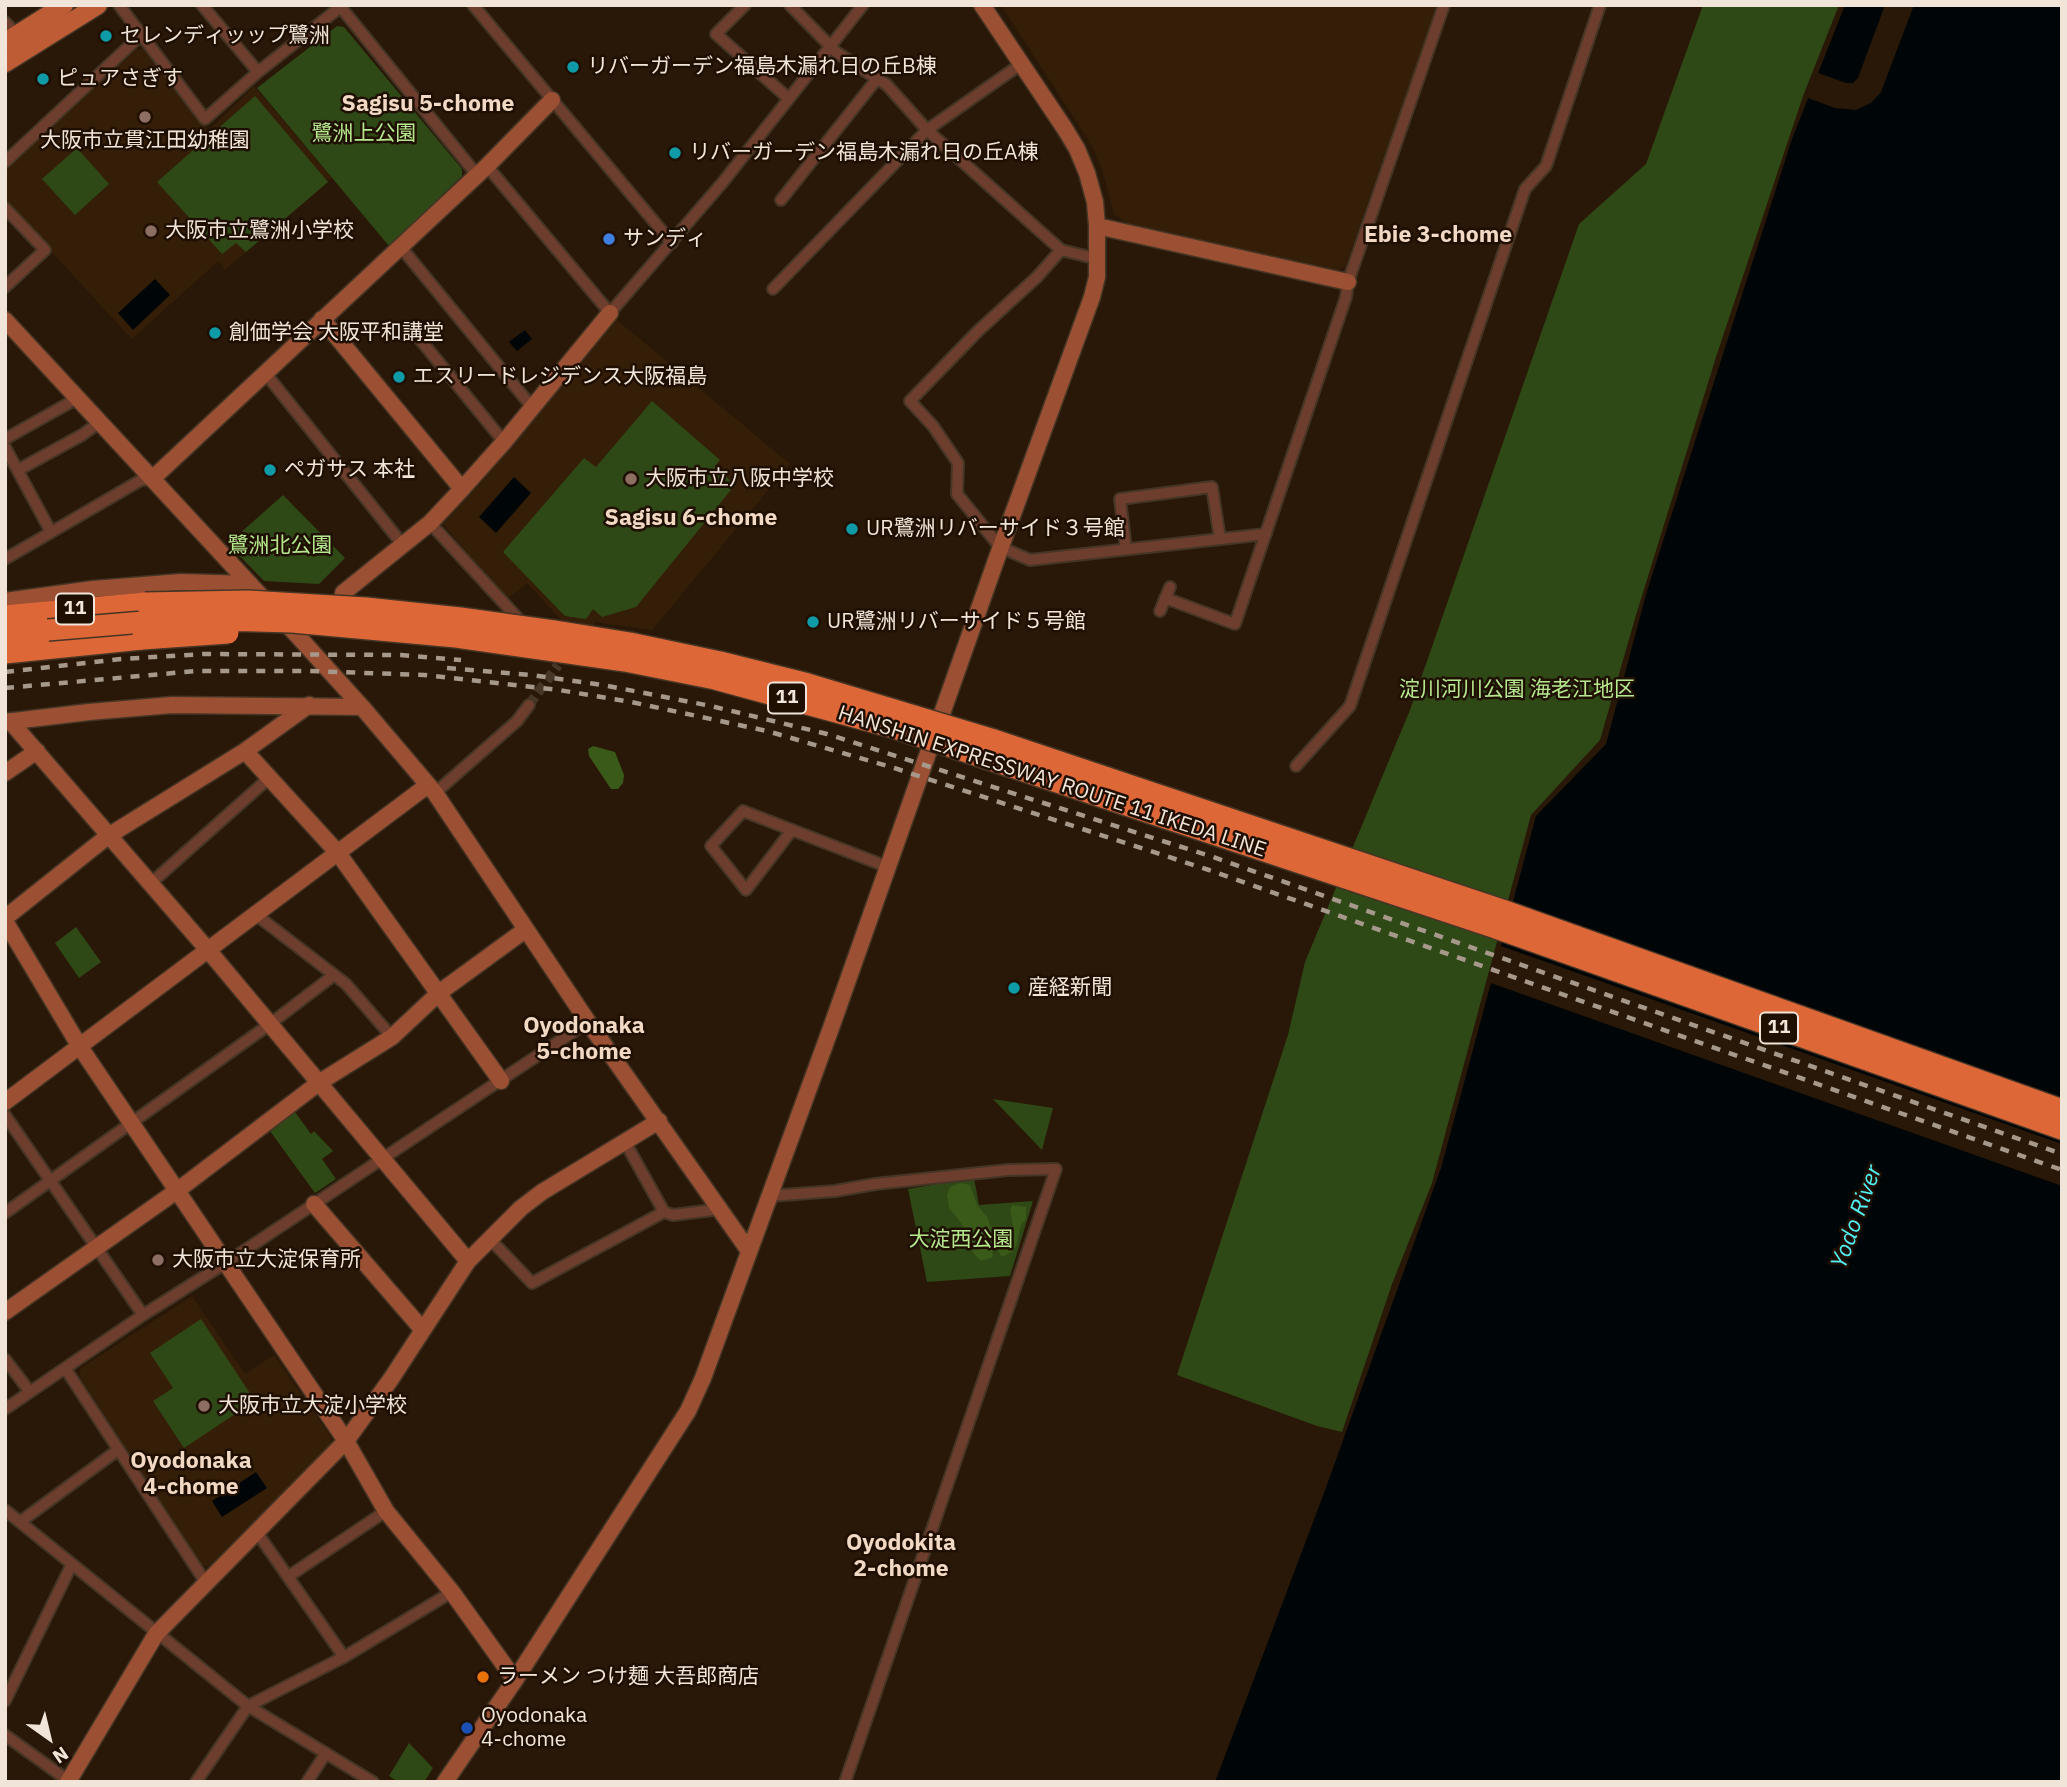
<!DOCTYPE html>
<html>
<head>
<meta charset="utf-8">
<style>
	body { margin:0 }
	#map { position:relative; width:2067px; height:1787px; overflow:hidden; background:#291807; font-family:"IBM Plex Sans",sans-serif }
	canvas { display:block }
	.frame { position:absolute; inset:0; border:7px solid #f1e5da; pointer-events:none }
	.north { position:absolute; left:14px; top:1703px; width:70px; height:70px; -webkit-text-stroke:5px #1f0f01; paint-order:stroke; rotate:146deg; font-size:19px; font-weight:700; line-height:28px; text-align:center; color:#f1e5da }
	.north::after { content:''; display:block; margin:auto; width:24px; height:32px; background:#f1e5da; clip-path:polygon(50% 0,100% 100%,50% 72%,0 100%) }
</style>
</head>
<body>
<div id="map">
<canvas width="2067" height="1787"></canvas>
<div class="frame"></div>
<div class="north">N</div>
</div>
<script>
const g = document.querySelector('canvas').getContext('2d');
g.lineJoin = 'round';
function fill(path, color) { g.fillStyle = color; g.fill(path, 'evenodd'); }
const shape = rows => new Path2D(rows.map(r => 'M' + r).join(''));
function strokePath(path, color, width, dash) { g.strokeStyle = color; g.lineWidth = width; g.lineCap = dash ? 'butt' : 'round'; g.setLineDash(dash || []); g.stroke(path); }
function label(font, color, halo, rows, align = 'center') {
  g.font = font + ' "IBM Plex Sans","Noto Sans JP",sans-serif'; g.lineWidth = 5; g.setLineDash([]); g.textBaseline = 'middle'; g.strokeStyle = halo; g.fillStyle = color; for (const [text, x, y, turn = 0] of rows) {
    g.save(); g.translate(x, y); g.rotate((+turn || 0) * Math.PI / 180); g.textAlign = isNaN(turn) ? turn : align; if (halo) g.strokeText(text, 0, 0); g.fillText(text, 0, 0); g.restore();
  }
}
const built = shape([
	[1001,5,1438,5,1345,267,1338,270,1130,225,1114,214,1102,169,1091,144],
	[136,49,145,49,208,131,254,86,332,178,225,270,218,261,132,339,5,202,5,171],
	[617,320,790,464,652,630,595,622,593,628,564,623,527,583,507,599,441,522,471,494],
	[192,1296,245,1374,274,1355,331,1437,331,1445,209,1566,200,1565,79,1375,81,1368]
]);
const green = shape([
	[1703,5,1839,5,1803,96,1716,357,1636,615,1600,740,1531,815,1432,1183,1392,1284,1342,1432,1317,1426,1177,1375,1288,1035,1305,962,1410,710,1579,224,1646,164],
	[337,26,344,27,462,169,462,176,389,246,257,88],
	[255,96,328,182,246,252,236,243,222,254,157,182],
	[77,148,109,184,75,215,42,179],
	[652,401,720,460,715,466,735,485,636,607,602,617,593,609,586,619,565,616,503,552,584,458,596,467],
	[283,495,345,558,319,584,264,581,228,544],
	[76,927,101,962,79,978,55,943],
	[993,1099,1053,1108,1042,1150],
	[295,1112,311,1134,314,1131,333,1151,322,1159,336,1179,315,1193,270,1131],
	[974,1178,979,1205,1033,1201,1010,1276,927,1282,908,1189],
	[201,1319,255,1401,184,1448,153,1401,173,1388,150,1353],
	[409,1743,433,1768,424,1782,398,1782,389,1776]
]);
const forest = shape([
	[593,746,615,752,624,775,623,783,618,789,611,789,589,756,588,749],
	[960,1183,970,1185,977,1205,988,1218,990,1226,1002,1234,1014,1231,1010,1210,1012,1205,1026,1207,1026,1219,1021,1225,1016,1247,1012,1252,1002,1257,995,1246,992,1247,993,1257,981,1261,974,1254,961,1223,949,1208,947,1195,950,1187]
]);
const water = shape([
	[1845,5,2062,5,2062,1782,1215,1782,1324,1493,1441,1168,1536,816,1606,744,1647,591,1792,139],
	[155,279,170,295,133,330,118,313],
	[525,330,532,339,517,351,509,342],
	[514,477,531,493,496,533,479,517],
	[256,1472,267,1488,222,1517,212,1501]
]);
const pier = shape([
	[1885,5,1914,5,1881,92,1871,103,1856,110,1835,108,1808,98,1818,73,1846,83,1853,83,1858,78],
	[1498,945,2062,1144,2062,1186,1488,982]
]);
const streetTunnel = shape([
	[529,705,558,665]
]);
const street = shape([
	[119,5,205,119,258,72,343,5],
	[202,5,258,72],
	[339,5,477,175],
	[473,5,672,243],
	[745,5,716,34,788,98],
	[790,5,836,52,887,85,927,130,1061,250,1098,259],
	[5,22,17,35],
	[5,162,141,35],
	[487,166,610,313,723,182,863,5],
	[781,200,876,80],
	[5,208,45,250,5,287],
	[400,246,532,407],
	[1061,250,1037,277,978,331,910,401,933,426,958,463,957,494,1000,547,1030,560,1266,534],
	[773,289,927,130,1021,64],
	[414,332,504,442],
	[266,374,403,545],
	[5,439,78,398],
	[5,447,51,532],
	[18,470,82,435,100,422],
	[430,523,525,626],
	[1126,549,1120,499,1212,487,1220,539],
	[5,559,141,480,152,479],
	[1165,598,1235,624,1346,297,1348,282,1444,5],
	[1160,611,1170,587],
	[1296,766,1350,706,1525,189,1546,166,1600,5],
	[435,793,517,721,529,705],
	[792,830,746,890,711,846,743,811,792,830,888,867],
	[150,884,269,778],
	[255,914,346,984,392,1037],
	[5,1115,143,1315],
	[625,1142,664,1212,673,1215,721,1209],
	[770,1196,835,1191,875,1184,1008,1170,1056,1169,845,1782],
	[5,1213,270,1024,334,975],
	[490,1239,532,1283,664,1212],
	[5,1359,30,1392],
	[65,1368,206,1583],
	[5,1409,143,1315,227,1262,588,1022],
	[5,1510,248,1706,373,1782],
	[20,1522,118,1450],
	[256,1531,344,1657],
	[289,1576,386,1511],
	[5,1701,72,1564],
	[5,1735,70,1782],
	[196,1782,248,1706,344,1657,452,1592],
	[307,1782,326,1753]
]);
const secondary = shape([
	[1097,226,1348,282],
	[322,319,462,489],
	[5,320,296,634,362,707,435,793,588,1022,749,1251],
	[152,479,487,166,552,100],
	[343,593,430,523,462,489,504,442,610,313],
	[5,601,93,589,181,582,250,584],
	[10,721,208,950,468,1261],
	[5,722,89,712,172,705,362,707],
	[245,751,338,853,501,1081],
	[5,773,37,751],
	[5,918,108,836,245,751,309,705],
	[5,921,80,1047,346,1441,386,1511,452,1592,515,1680],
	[5,1102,428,785],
	[314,1204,422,1329],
	[5,1312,178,1190,320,1082,392,1037,440,992,525,930],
	[68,1782,156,1634,346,1441,391,1379,468,1261,521,1208,542,1192,659,1121],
	[445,1782,515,1680,688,1411,703,1378,831,1028,999,552,1092,297,1097,277,1097,226,1095,202,1087,173,1077,149,1065,129,982,5]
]);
const primary = shape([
	[5,42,64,5],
	[5,63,98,5]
]);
const highway = shape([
	[5,616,145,603],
	[5,635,48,630],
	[5,653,142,639],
	[1502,910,2062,1110],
	[1496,928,2062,1129]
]);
const rail = shape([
	[447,668,531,675,603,685,711,706,827,734,1213,857,2062,1154],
	[5,672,121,659,204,654,401,655,461,660],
	[5,688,196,671,309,671,424,675,559,690,631,702,767,731,891,767,1209,870,2062,1170]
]);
const highwayBridge = shape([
	[145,603,248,601,366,608,460,618,554,631,630,643,720,662,808,684,991,739,1502,910],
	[48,630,143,622,220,620,292,622,456,637,625,661,715,679,895,728,1496,928],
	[142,639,228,633]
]);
const markers = [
	[106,36,7,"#0f9aa8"],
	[573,67,7,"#0f9aa8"],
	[43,79,7,"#0f9aa8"],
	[145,117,7,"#8d6e63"],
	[675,153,7,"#0f9aa8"],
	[151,231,7,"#8d6e63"],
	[609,239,7,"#3f7fe0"],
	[215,333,7,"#0f9aa8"],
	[399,377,7,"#0f9aa8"],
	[270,470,7,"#0f9aa8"],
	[631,479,7,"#8d6e63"],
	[852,529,7,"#0f9aa8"],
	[813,622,7,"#0f9aa8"],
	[1014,988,7,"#0f9aa8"],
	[158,1260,7,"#8d6e63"],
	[204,1406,7,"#8d6e63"],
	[483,1677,7,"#e8710a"],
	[467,1728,7,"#1a4fb4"]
];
const shields = [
	[75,609,38],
	[787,698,38],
	[1779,1028,38]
];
const shieldNames = [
	["11",75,609],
	["11",787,698],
	["11",1779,1028]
];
const poiNames = [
	["セレンディッップ鷺洲",120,36],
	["リバーガーデン福島木漏れ日の丘B棟",587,67],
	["ピュアさぎす",57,79],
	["大阪市立貫江田幼稚園",145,141,"center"],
	["リバーガーデン福島木漏れ日の丘A棟",689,153],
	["大阪市立鷺洲小学校",165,231],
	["サンディ",623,239],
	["創価学会 大阪平和講堂",229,333],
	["エスリードレジデンス大阪福島",413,377],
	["ペガサス 本社",284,470],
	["大阪市立八阪中学校",645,479],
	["UR鷺洲リバーサイド３号館",866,529],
	["UR鷺洲リバーサイド５号館",827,622],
	["産経新聞",1028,988],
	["大阪市立大淀保育所",172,1260],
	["大阪市立大淀小学校",218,1406],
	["ラーメン つけ麺 大吾郎商店",497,1677],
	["Oyodonaka",481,1716],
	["4-chome",481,1740]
];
const parkNames = [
	["鷺洲上公園",364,134],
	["鷺洲北公園",280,546],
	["淀川河川公園 海老江地区",1517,690],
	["大淀西公園",961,1240]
];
const streetNames = [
	["HANSHIN EXPRESSWAY ROUTE 11 IKEDA LINE",1052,782,18]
];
const neighbourhoodNames = [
	["Sagisu 5-chome",428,104],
	["Ebie 3-chome",1438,235],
	["Sagisu 6-chome",691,518],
	["Oyodonaka",584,1026],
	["5-chome",584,1052],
	["Oyodonaka",191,1461],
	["4-chome",191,1487],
	["Oyodokita",901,1543],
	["2-chome",901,1569]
];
const waterNames = [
	["Yodo River",1857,1217,-70]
];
fill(built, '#351e08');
fill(green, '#2e4915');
fill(forest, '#395a19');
fill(water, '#000607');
fill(pier, '#291807');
strokePath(streetTunnel, '#473727', 10, [10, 5]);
strokePath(street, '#453525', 14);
strokePath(secondary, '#453525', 19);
strokePath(primary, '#453525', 21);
strokePath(highway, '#453525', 24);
strokePath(street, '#6d3e2d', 10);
strokePath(secondary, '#9b4f33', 16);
strokePath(primary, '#be5c36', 18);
strokePath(highway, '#de6738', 21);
strokePath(rail, '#a6998b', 4.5, [9, 9]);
strokePath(highwayBridge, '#453525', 24, []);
strokePath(highwayBridge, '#de6738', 21);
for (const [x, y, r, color] of markers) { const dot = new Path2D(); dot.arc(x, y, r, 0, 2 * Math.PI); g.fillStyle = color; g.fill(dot); strokePath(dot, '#1f0f01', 2.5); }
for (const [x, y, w] of shields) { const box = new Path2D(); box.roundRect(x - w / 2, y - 15.5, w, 31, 5); g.fillStyle = '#1f0f01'; g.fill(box); strokePath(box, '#f1e5da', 2); }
label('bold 19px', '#f1e5da', null, shieldNames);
label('21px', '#f1e5da', '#1f0f01', poiNames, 'left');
label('21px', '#b5e88c', '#1f0f01', parkNames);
label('21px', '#f1e5da', '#1f0f01', streetNames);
label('bold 23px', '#f2d9c4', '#1f0f01', neighbourhoodNames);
label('italic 23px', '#52f2f9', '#1f0f01', waterNames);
</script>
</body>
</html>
